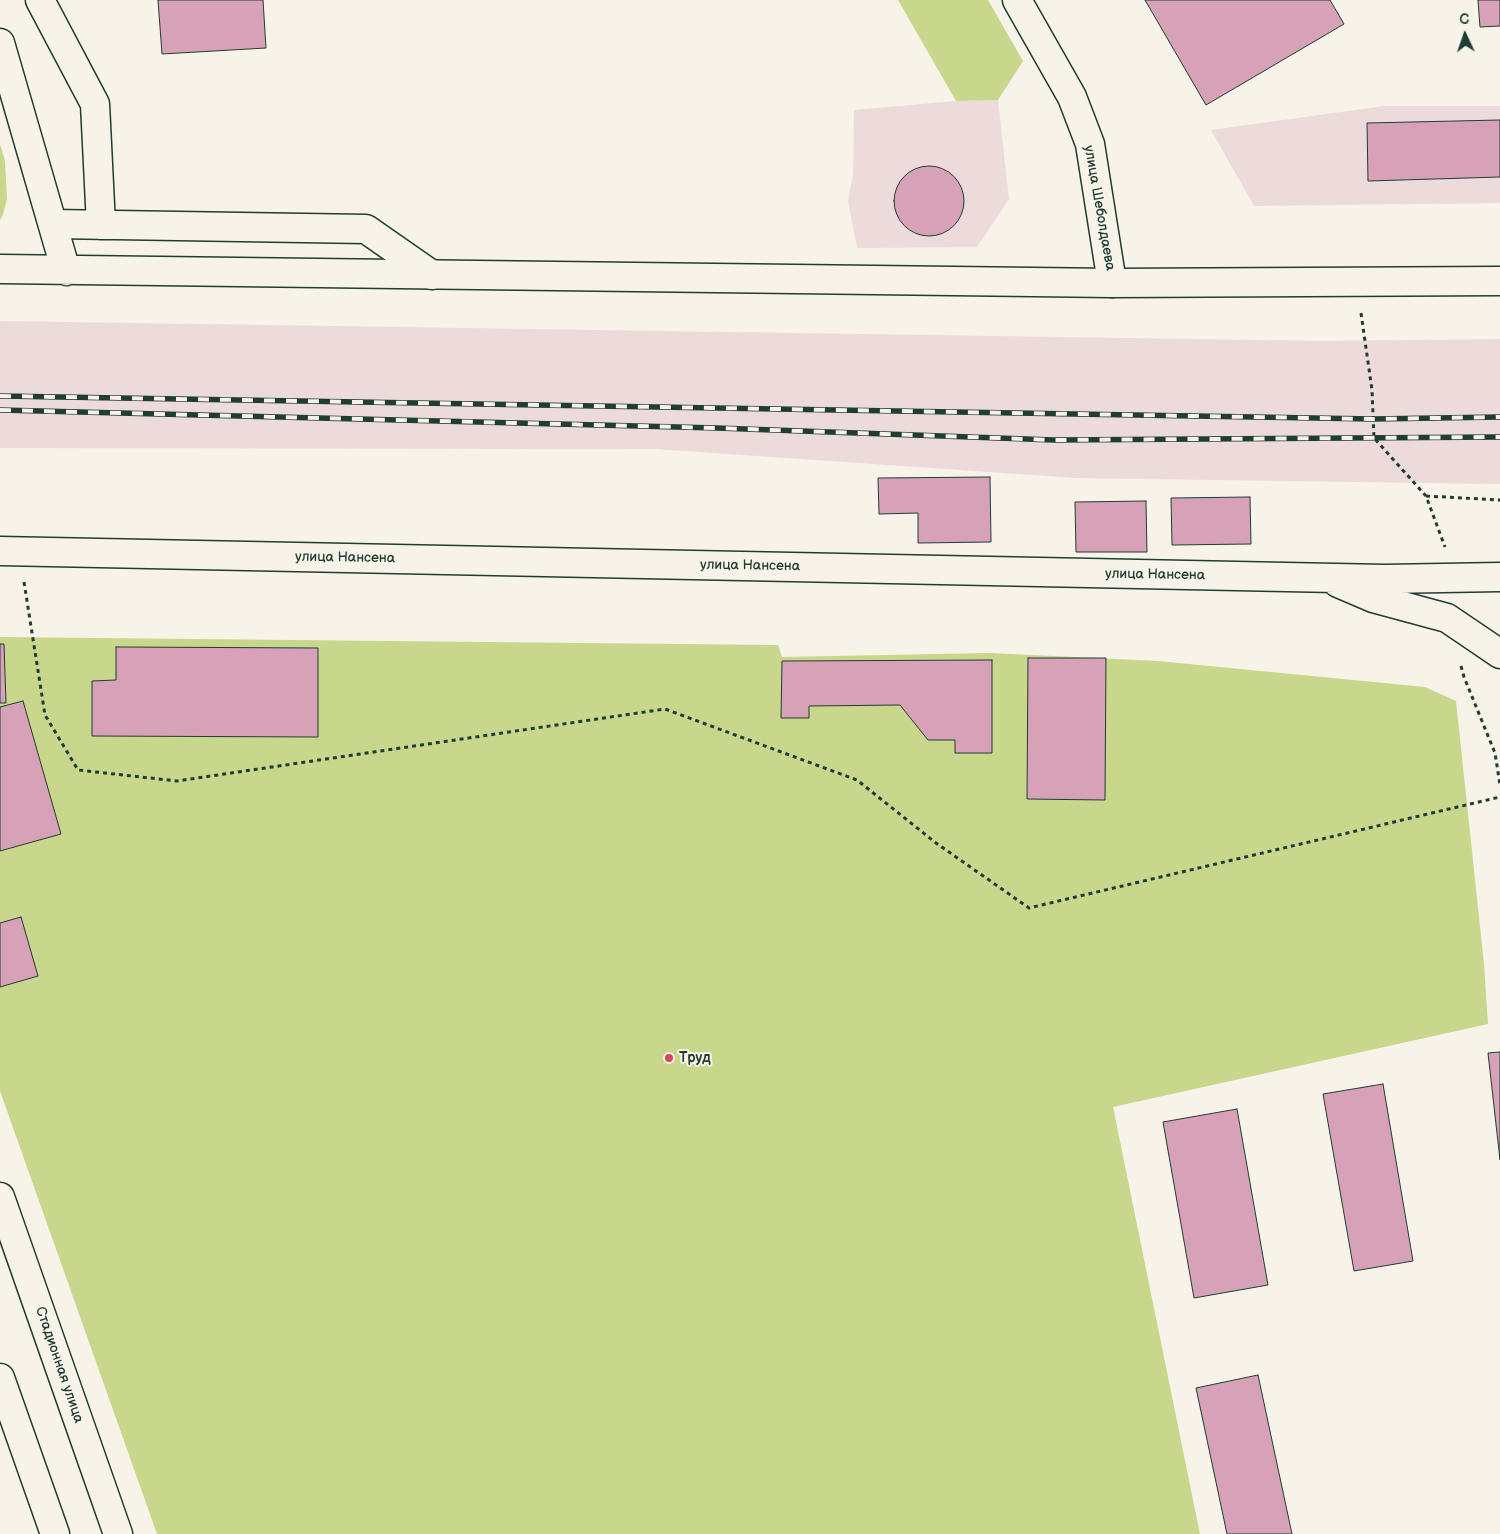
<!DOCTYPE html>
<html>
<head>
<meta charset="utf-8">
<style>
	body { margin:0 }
	#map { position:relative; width:1500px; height:1534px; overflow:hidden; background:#f7f3e8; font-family:"Balsamiq Sans",sans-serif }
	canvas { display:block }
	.north { position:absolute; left:1440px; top:10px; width:50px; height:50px; -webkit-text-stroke:4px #f7f3e8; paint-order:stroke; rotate:357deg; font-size:14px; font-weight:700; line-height:20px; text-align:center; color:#1f3d34 }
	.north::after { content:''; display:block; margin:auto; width:18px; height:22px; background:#1f3d34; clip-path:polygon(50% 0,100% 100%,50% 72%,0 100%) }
</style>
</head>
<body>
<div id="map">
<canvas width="1500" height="1534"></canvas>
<div class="north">С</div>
</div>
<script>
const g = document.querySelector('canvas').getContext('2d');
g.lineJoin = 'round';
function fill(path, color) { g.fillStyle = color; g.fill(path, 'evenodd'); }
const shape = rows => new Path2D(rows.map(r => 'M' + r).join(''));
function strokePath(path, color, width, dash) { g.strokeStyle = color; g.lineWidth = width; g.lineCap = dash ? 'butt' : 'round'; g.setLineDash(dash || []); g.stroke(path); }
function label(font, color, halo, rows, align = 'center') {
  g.font = font + ' "Balsamiq Sans",sans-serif'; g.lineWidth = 4; g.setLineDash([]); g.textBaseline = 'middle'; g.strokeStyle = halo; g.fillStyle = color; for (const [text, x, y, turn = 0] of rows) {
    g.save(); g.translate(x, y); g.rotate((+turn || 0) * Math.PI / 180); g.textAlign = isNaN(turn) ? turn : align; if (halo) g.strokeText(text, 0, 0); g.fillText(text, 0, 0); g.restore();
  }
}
const built = shape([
	[998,100,1009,199,977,247,857,248,848,201,853,175,854,110,956,101],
	[1384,106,1500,106,1500,203,1254,206,1211,130],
	[0,321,1324,341,1500,339,1500,484,1076,478,656,449,0,448]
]);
const green = shape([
	[898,0,988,0,1023,61,998,100,956,101],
	[0,144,5,161,7,199,3,215,0,220],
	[0,637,778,645,782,657,990,653,1158,661,1425,687,1456,701,1484,964,1488,1024,1113,1107,1200,1534,157,1534,0,1091]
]);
const building = shape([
	[158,0,263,0,266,48,162,54,158,0],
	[1145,0,1330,0,1344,24,1206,105,1145,0],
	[1478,0,1500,0,1500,26,1480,27,1478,0],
	[1500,120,1500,177,1368,181,1367,123,1500,120],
	'894 201a35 35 0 1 1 70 0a35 35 0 1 1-70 0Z',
	[990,477,991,542,918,543,918,513,879,514,878,478,990,477],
	[1250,497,1251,544,1172,545,1171,498,1250,497],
	[1146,501,1147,552,1076,552,1075,502,1146,501],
	[0,644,4,644,6,703,0,703,0,644],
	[116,647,318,648,318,737,92,736,92,681,116,680,116,647],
	[1028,658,1106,658,1105,800,1027,799,1028,658],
	[992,660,992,753,955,753,955,740,928,740,900,705,809,706,809,718,781,718,782,661,992,660],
	[23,701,61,834,0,851,0,707,23,701],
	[21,917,38,976,0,987,0,923,21,917],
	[1500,1052,1500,1160,1488,1053,1500,1052],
	[1383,1084,1413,1261,1354,1271,1323,1094,1383,1084],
	[1237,1109,1268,1285,1194,1298,1163,1122,1237,1109],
	[1258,1375,1292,1534,1227,1534,1196,1388,1258,1375]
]);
const path = shape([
	[1361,313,1372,390,1374,438,1426,496,1445,547],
	[1426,496,1500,500],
	[24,582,45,715,78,770,177,781,665,709,857,780,936,843,1029,908,1500,797],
	[1461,666,1464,677,1495,753,1500,785]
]);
const minor = shape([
	[40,0,95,104,101,225],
	[1017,0,1072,97,1090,144,1112,283],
	[53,224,366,229,432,275]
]);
const major = shape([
	[0,43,66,271],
	[0,269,1112,283,1500,281],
	[0,551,1385,579,1500,577],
	[1338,583,1373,598,1447,618,1500,654],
	[0,1197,118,1534],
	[0,1378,55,1534]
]);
const rail = shape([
	[0,396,1373,419,1500,417],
	[0,410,717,428,1054,440,1500,437]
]);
const markers = [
	[669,1058,5,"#d1495b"]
];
const streetNames = [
	["улица Шеболдаева",1099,208,80],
	["улица Нансена",345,558,1],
	["улица Нансена",750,566,1],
	["улица Нансена",1155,575,1],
	["Стадионная улица",59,1365,71]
];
const poiNames = [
	["Труд",679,1058]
];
fill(built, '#eddada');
fill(green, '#c8d78b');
fill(building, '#d7a1b8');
strokePath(building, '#1f3d34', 1);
strokePath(minor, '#1f3d34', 31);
strokePath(major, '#1f3d34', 31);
strokePath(path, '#1f3d34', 3, [4, 4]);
strokePath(minor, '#f7f3e8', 28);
strokePath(major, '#f7f3e8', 28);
strokePath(rail, '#1f3d34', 5.5);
strokePath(rail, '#f7f3e8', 4, [11]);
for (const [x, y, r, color] of markers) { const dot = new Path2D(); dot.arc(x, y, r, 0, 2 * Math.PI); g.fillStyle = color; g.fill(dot); strokePath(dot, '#f7f3e8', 2); }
label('14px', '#1f3d34', '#f7f3e8', streetNames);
label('bold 14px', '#1f3d34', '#f7f3e8', poiNames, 'left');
</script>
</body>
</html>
